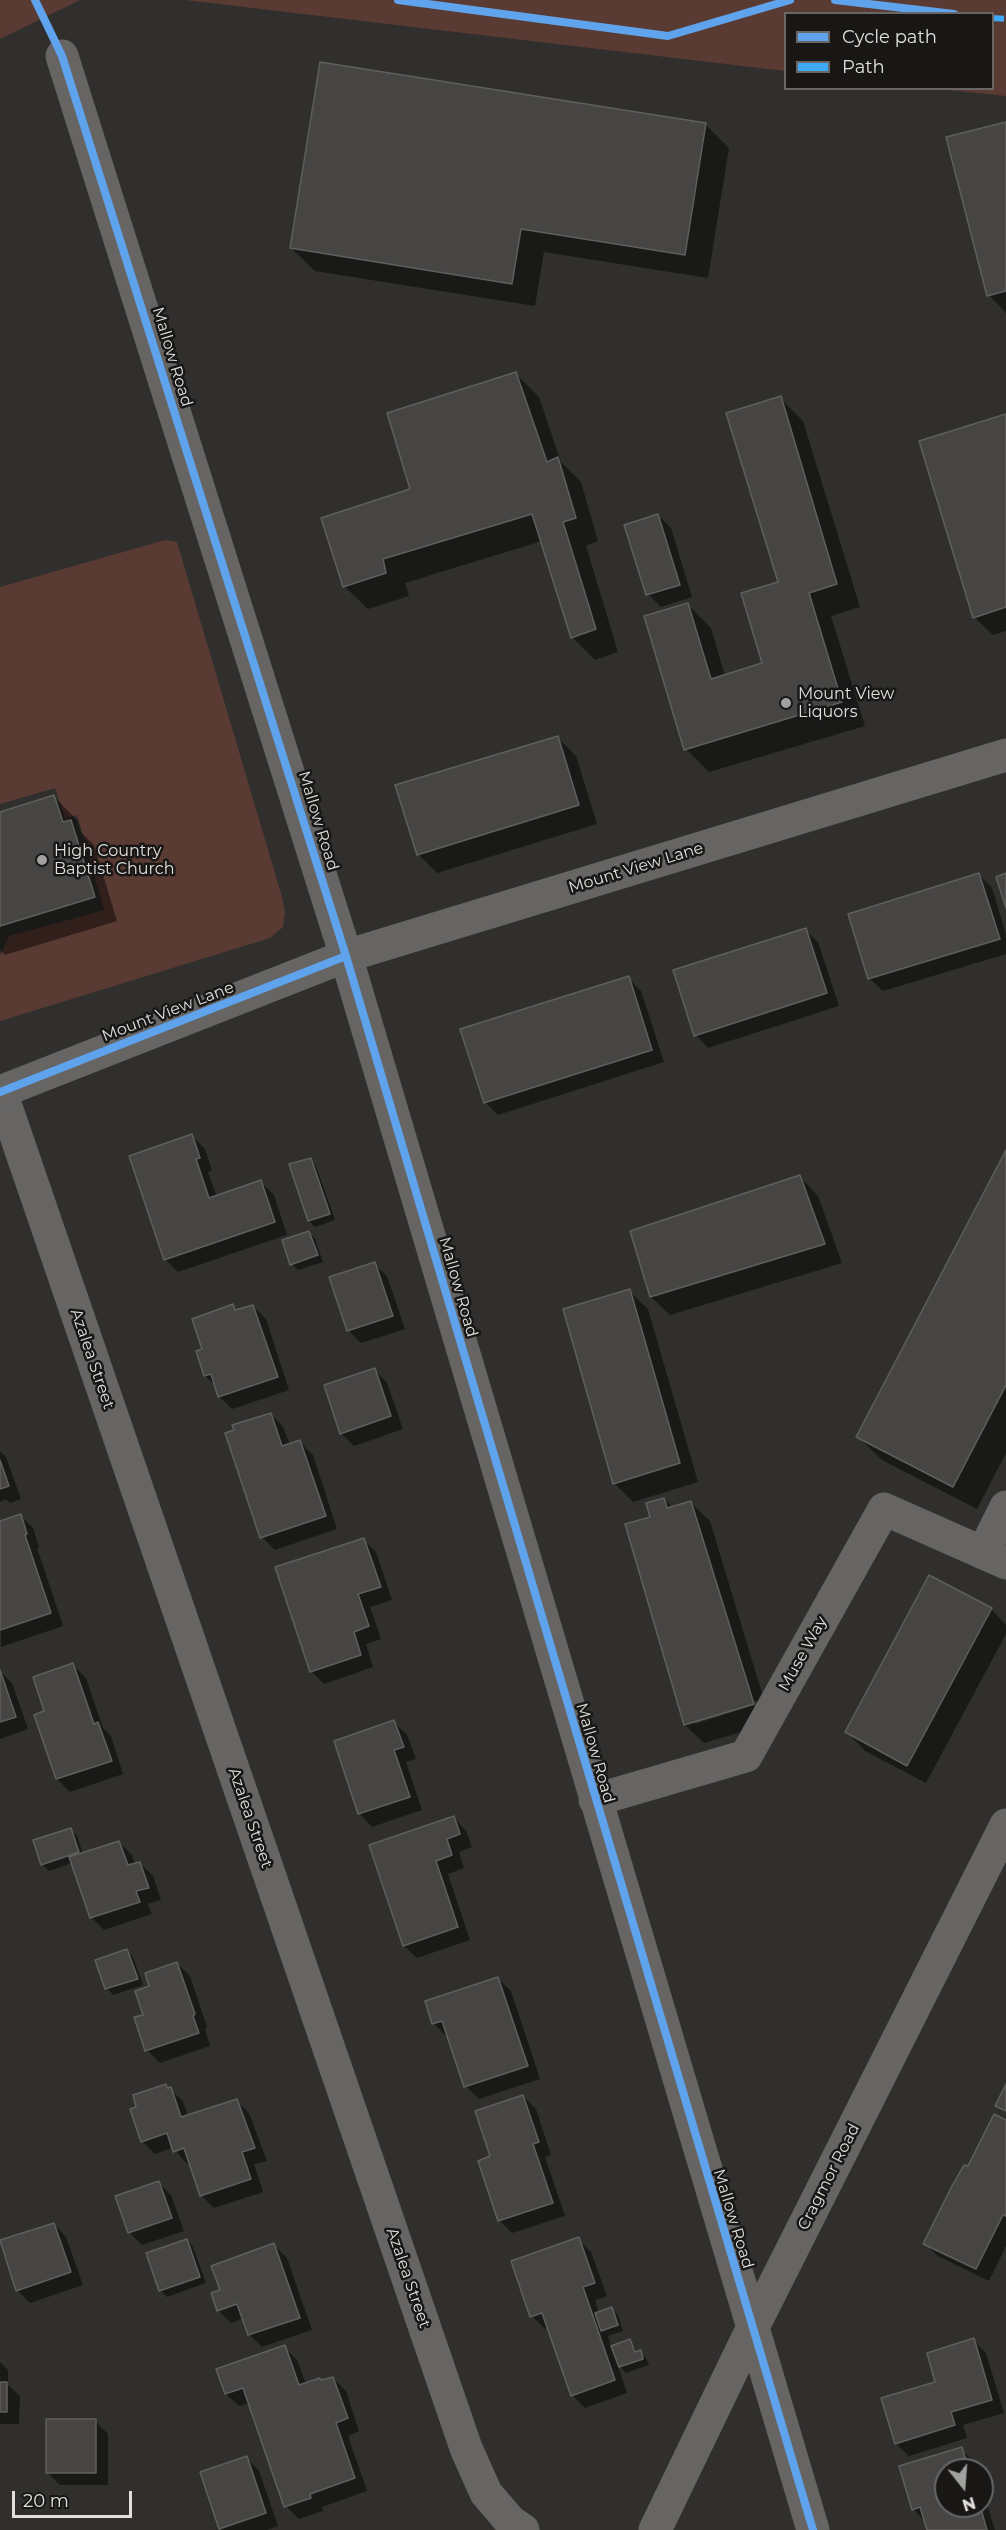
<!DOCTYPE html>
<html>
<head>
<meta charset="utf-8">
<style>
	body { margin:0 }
	#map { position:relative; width:1006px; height:2530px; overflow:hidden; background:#302f2d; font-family:Montserrat,sans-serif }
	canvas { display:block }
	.legend { position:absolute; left:784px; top:12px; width:210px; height:78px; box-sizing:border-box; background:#181716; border:2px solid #686766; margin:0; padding:8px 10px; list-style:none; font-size:18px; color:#e0dfdd }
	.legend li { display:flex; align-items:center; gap:12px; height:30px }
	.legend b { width:30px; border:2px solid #686766 }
	.north { position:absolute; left:934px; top:2458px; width:60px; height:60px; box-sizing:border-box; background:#181716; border:2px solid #686766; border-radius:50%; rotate:163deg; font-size:16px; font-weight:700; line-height:24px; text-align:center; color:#e0dfdd }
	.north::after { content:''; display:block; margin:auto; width:21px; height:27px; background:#a2a19f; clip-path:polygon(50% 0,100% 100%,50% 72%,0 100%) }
	.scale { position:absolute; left:12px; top:2491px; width:120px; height:27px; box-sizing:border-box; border:3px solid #e0dfdd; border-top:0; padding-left:8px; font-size:18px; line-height:21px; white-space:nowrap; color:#e0dfdd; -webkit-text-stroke:4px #181716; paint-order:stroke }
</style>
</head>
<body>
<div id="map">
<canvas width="1006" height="2530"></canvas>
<ul class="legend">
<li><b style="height:8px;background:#60a3ed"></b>Cycle path</li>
<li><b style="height:8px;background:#3fa9f5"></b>Path</li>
</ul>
<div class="north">N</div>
<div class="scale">20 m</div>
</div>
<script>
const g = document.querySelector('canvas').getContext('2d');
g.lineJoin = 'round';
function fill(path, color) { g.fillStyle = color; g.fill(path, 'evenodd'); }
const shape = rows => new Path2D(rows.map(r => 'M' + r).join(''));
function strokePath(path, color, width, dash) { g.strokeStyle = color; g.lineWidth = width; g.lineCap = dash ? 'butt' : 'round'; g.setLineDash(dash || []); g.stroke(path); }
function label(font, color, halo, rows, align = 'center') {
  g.font = font + ' Montserrat,sans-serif'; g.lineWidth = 5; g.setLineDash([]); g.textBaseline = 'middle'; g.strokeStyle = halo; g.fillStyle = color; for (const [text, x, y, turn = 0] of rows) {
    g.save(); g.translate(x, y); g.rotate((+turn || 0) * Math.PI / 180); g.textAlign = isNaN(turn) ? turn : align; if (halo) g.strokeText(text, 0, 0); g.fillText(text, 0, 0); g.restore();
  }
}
const green = shape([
	[0,0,80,0,0,39],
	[185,0,1006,0,1006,96,939,89,992,88,992,14,786,14,785,71],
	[165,540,177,542,282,897,285,912,283,927,270,938,0,1021,0,956,9,936,104,910,77,815,65,818,55,788,0,804,0,587]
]);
const shadow = shape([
	[1006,123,1006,313,989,295],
	[705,124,729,148,708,278,544,252,535,306,315,271,291,248],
	[516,374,539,397,561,462,581,482,598,541,586,546,618,652,595,660,572,637,542,541,405,583,409,596,368,609,344,586,411,490],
	[780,398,803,421,860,607,831,616,865,726,709,772,686,749,687,604,711,628,725,676,764,664,780,583],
	[1006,416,1006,631,993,635,974,617],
	[658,515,671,528,692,597,661,607,648,594],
	[558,738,576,756,597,824,437,873,418,854],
	[54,797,77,820,81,832,94,845,117,921,5,955,0,950,0,813],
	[979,875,992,888,1006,934,1006,954,883,991,870,979,850,915],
	[805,930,818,942,839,1006,708,1048,696,1035],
	[628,978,641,991,664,1062,498,1115,485,1102],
	[192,1136,205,1149,212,1170,208,1172,217,1197,261,1182,274,1195,287,1235,178,1272,165,1259],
	[1006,1154,1006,1453,977,1509,882,1460,858,1437],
	[310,1159,316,1166,335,1220,315,1227,309,1221],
	[800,1177,818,1196,842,1263,670,1315,651,1297,631,1232],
	[309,1232,315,1239,323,1262,298,1270,292,1264],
	[374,1264,387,1276,405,1329,361,1343,348,1330],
	[629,1291,648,1309,698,1482,633,1502,614,1483],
	[233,1306,238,1311,253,1306,266,1319,289,1390,232,1409,219,1396,216,1386,205,1376,204,1350],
	[375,1370,387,1383,403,1429,354,1446,341,1433],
	[271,1414,283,1427,290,1445,300,1442,313,1455,337,1529,275,1550,262,1537],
	[0,1451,6,1457,21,1499,10,1503,6,1499,0,1502],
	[664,1499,673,1508,691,1503,710,1521,771,1723,704,1743,685,1725,652,1518],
	[760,1700,761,1703,695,1724,695,1720],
	[20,1515,33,1528,39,1547,37,1548,63,1626,1,1647,0,1522],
	[363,1539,376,1552,392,1600,370,1607,381,1639,366,1644,373,1667,324,1684,311,1671],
	[991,1609,1006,1625,1006,1634,926,1783,865,1751,847,1732],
	[73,1665,86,1678,103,1728,111,1736,123,1774,70,1792,57,1779,36,1716,46,1712],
	[0,1671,12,1683,28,1729,0,1739],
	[394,1722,407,1735,416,1759,406,1762,422,1810,372,1827,360,1814,335,1742],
	[454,1818,466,1831,472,1847,459,1852,464,1868,448,1874,470,1940,417,1958,404,1946,371,1846],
	[70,1830,77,1836,83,1854,119,1842,132,1855,135,1865,140,1863,153,1876,161,1900,148,1904,152,1914,104,1930,91,1917,72,1863,49,1871,42,1864],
	[127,1951,133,1957,143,1985,113,1995,107,1988],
	[177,1963,190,1976,207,2027,205,2029,210,2046,160,2063,147,2050,145,2016,151,1987],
	[498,1979,511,1991,540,2079,479,2099,466,2086,449,2035,446,2036,434,2024],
	[166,2086,183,2101,188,2116,236,2101,249,2113,267,2161,254,2164,263,2192,214,2208,201,2195,190,2163,187,2164,173,2148,155,2154,142,2141,138,2108],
	[523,2096,536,2109,551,2155,545,2157,565,2216,512,2233,499,2220,492,2157],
	[1006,2122,1006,2246,989,2281,938,2256,925,2244,969,2168],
	[158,2182,171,2195,184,2231,142,2245,129,2232],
	[54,2224,66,2237,83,2285,30,2303,17,2290],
	[578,2239,591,2252,607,2296,595,2300,599,2313,612,2309,618,2315,623,2331,608,2336,611,2347,630,2341,638,2353,640,2352,646,2358,649,2365,626,2373,617,2363,627,2393,585,2408,572,2395,549,2327,545,2329,532,2316],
	[187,2240,193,2247,206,2283,167,2297,161,2290],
	[274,2245,287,2258,312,2330,262,2347,250,2335,244,2318,231,2323,218,2310,221,2290],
	[973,2340,986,2353,1004,2413,963,2425,967,2438,909,2456,896,2444,937,2383],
	[284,2347,297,2360,306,2384,333,2378,346,2391,359,2431,348,2436,367,2491,322,2507,323,2511,299,2519,286,2506,250,2403,239,2406,226,2394],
	[0,2362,8,2370,8,2385,20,2396,19,2424,0,2424],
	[95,2421,108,2434,108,2485,60,2485,47,2472],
	[961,2449,974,2462,977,2470,946,2470,946,2506,982,2506,982,2488,995,2530,929,2530,926,2522,914,2510,901,2467],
	[247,2458,259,2471,278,2526,267,2530,222,2530,220,2528]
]);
const building = shape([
	[320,62,706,123,685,255,521,229,512,284,290,248,320,62],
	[1006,122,1006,291,987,296,946,137,1006,122],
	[516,372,547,462,558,457,576,518,563,522,596,629,571,638,532,514,383,559,386,573,343,587,321,518,410,489,387,413,516,372],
	[781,396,837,584,809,593,842,702,684,750,644,616,688,603,711,679,762,663,741,593,778,582,726,413,781,396],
	[1006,414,1006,607,973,618,919,441,1006,414],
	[658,514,680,585,646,595,624,525,658,514],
	[558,736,579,805,417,855,395,785,558,736],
	[54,795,63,822,71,820,95,897,0,926,0,812,54,795],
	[979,873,1000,939,868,979,848,914,979,873],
	[1006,873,1006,908,996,877,1006,873],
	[806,928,827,993,694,1036,673,970,806,928],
	[629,976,652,1050,484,1103,460,1029,629,976],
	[192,1134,200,1158,196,1159,209,1198,261,1180,275,1222,164,1260,129,1156,192,1134],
	[1006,1150,1006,1385,953,1487,856,1437,1006,1150],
	[311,1158,330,1214,308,1221,289,1164,311,1158],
	[800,1175,825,1244,650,1297,630,1231,800,1175],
	[309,1231,318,1255,290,1265,282,1240,309,1231],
	[375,1262,393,1316,347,1331,329,1277,375,1262],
	[630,1289,680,1463,613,1484,563,1309,630,1289],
	[233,1304,235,1310,253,1305,278,1377,218,1397,211,1374,204,1376,196,1351,202,1349,192,1319,233,1304],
	[375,1368,391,1416,340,1434,324,1385,375,1368],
	[271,1413,282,1446,300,1440,326,1516,260,1538,225,1433,234,1430,232,1425,271,1413],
	[0,1460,9,1486,0,1489,0,1460],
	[664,1498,667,1508,691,1501,754,1704,684,1725,625,1524,650,1517,646,1503,664,1498],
	[21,1514,27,1534,25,1535,51,1613,0,1630,0,1521,21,1514],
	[364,1538,381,1587,358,1594,369,1626,354,1632,361,1655,310,1672,275,1567,364,1538],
	[929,1575,992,1608,907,1766,845,1732,929,1575],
	[73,1663,94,1724,98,1722,112,1761,56,1779,34,1715,44,1711,33,1677,73,1663],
	[0,1670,16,1717,0,1722,0,1670],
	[394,1720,404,1747,394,1750,410,1797,358,1814,334,1741,394,1720],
	[454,1816,460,1834,447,1839,452,1855,436,1861,458,1927,403,1946,369,1845,454,1816],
	[71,1828,79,1852,41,1865,33,1840,71,1828],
	[119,1841,128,1865,140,1862,149,1888,136,1891,140,1902,90,1918,69,1857,119,1841],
	[127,1949,138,1979,105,1989,95,1960,127,1949],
	[177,1962,195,2014,193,2016,199,2033,145,2051,134,2017,143,2015,135,1991,149,1986,145,1973,177,1962],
	[498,1977,528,2066,464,2087,442,2021,432,2024,425,2001,498,1977],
	[166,2084,167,2088,171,2087,181,2117,237,2099,255,2148,242,2152,251,2179,200,2196,184,2148,173,2152,167,2133,141,2142,130,2109,136,2107,133,2095,166,2084],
	[1006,2084,1006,2111,995,2106,1006,2084],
	[523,2095,539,2142,533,2144,553,2203,498,2221,478,2161,490,2156,475,2111,523,2095],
	[994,2114,1006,2120,1006,2216,1003,2215,976,2269,923,2244,952,2186,964,2165,968,2166,994,2114],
	[159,2181,172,2218,128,2233,115,2196,159,2181],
	[54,2223,71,2272,16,2291,0,2240,54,2223],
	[579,2237,595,2283,583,2287,615,2380,571,2396,542,2313,530,2317,511,2261,579,2237],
	[187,2239,200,2277,159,2291,146,2253,187,2239],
	[274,2243,300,2318,248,2335,237,2304,217,2311,211,2293,220,2290,211,2266,274,2243],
	[612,2307,618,2325,601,2331,595,2313,612,2307],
	[974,2338,992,2400,951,2412,955,2425,895,2444,881,2398,935,2382,927,2353,974,2338],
	[630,2339,635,2352,641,2350,643,2359,619,2367,611,2346,630,2339],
	[285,2345,299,2385,320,2378,321,2380,333,2377,348,2418,336,2423,355,2478,310,2494,311,2498,284,2507,243,2388,225,2394,216,2369,285,2345],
	[0,2382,7,2382,7,2412,0,2412,0,2382],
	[46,2419,96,2419,96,2473,46,2473,46,2419],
	[962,2447,969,2470,946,2470,946,2506,980,2506,987,2530,927,2530,920,2507,912,2510,899,2466,962,2447],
	[247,2456,266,2513,219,2529,200,2472,247,2456]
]);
const minor = shape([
	[62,56,346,956,813,2530],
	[1,1092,466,2448,486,2493,510,2521,523,2530],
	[983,1553,1006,1507],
	[595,1800,746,1756,884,1509,1006,1563],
	[655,2530,752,2329,1006,1825]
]);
const tertiary = shape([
	[0,1092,346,956,1006,755]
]);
const quiet = shape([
	[992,18,1006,19]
]);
const cycleway = shape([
	[35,0,62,56,346,956,813,2530],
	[398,0,668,36,790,0],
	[835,0,954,14],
	[0,1092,346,956]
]);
const markers = [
	[786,703,6,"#a2a19f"],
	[42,860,6,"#a2a19f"]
];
const streetNames = [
	["Mallow Road",172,357,73],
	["Mallow Road",318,821,73],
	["Mount View Lane",636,868,-17],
	["Mount View Lane",168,1012,-21],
	["Mallow Road",458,1287,74],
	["Azalea Street",92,1359,71],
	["Muse Way",803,1654,-61],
	["Mallow Road",595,1753,74],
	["Azalea Street",250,1818,71],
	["Cragmor Road",829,2177,-63],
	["Mallow Road",733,2219,73],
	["Azalea Street",408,2278,71]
];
const poiNames = [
	["Mount View",798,694],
	["Liquors",798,712],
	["High Country",54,851],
	["Baptist Church",54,869]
];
fill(green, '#5a3b33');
fill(shadow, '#0007');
fill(building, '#464544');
strokePath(building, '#605f5d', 1.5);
strokePath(minor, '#666564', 33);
strokePath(tertiary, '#666564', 33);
strokePath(quiet, '#3fa9f5', 6, [12, 6]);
strokePath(cycleway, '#60a3ed', 8);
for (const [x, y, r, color] of markers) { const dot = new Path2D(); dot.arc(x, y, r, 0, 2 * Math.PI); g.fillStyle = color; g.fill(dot); strokePath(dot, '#181716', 2); }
label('16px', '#e0dfdd', '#181716', streetNames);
label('16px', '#e0dfdd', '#181716', poiNames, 'left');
</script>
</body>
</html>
